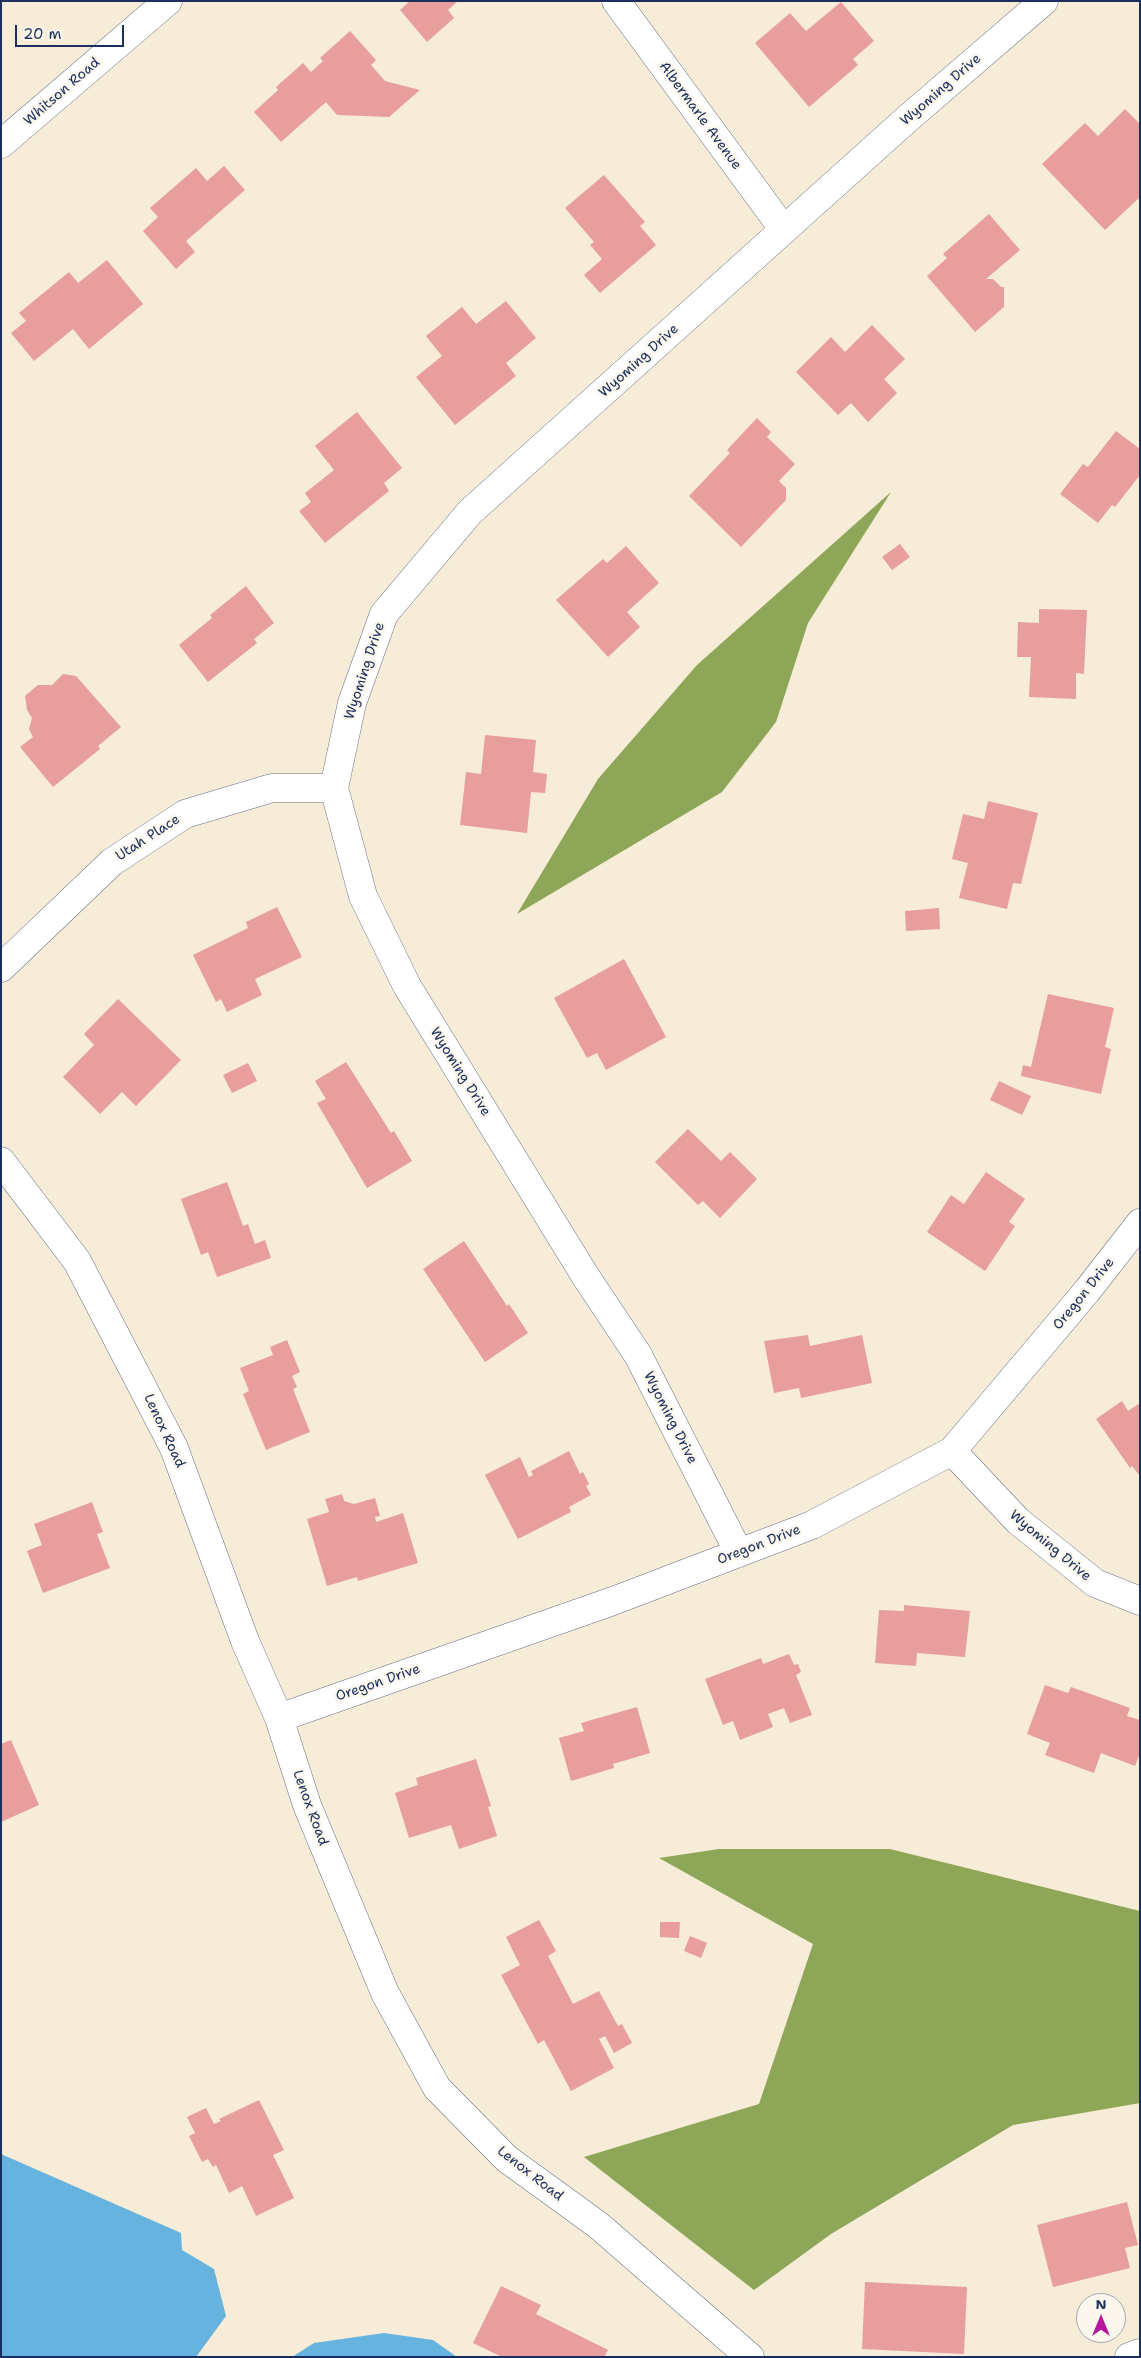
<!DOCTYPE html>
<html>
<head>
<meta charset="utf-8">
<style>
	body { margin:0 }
	#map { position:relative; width:1141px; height:2358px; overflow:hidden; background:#f6ecd7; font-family:"Shantell Sans",sans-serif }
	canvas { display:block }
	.frame { position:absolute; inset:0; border:2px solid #1b2f5e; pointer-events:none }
	.north { position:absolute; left:1076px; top:2293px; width:50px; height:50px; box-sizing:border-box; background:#fbf7ec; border:1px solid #a1a7b3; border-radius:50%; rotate:0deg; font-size:14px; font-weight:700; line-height:20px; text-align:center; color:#1b2f5e }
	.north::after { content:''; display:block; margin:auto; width:18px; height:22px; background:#b5179e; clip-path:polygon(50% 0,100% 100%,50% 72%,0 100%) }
	.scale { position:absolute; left:15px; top:25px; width:109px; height:22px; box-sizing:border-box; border:2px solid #1b2f5e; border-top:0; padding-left:6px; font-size:15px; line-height:18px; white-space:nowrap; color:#1b2f5e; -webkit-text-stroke:4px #fbf7ec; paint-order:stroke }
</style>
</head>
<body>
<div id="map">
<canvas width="1141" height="2358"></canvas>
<div class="frame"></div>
<div class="north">N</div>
<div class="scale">20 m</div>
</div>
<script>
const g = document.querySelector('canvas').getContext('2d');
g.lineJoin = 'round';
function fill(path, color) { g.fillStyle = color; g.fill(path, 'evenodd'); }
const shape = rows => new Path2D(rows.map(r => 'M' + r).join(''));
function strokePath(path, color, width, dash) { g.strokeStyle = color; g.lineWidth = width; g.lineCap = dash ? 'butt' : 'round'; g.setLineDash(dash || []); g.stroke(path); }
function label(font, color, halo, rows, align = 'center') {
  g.font = font + ' "Shantell Sans",sans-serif'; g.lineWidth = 5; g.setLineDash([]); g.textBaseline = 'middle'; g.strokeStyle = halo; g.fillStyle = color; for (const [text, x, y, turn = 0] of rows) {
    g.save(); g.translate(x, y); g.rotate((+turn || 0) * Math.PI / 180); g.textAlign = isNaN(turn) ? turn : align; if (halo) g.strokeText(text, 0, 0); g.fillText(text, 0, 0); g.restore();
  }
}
const forest = shape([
	[891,492,808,623,776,722,722,792,517,914,598,779,697,665],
	[719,1849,890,1849,1140,1911,1140,2103,1013,2125,831,2234,754,2290,584,2157,759,2104,813,1944,659,1858]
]);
const water = shape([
	[1,2154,181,2233,182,2250,214,2269,226,2316,196,2357,1,2357],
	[384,2333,433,2340,457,2357,292,2357,314,2343]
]);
const building = shape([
	[410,1,458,1,448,10,454,18,427,42,400,10],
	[841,2,874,41,853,59,858,65,809,107,755,43,790,13,806,31],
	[350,31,376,60,371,65,385,81,420,90,389,117,337,115,326,102,281,142,254,112,278,90,276,87,303,63,311,72,323,61,320,58],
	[1125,109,1140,124,1140,197,1105,230,1042,164,1085,123,1098,136],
	[224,166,245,190,186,241,195,252,176,269,143,231,158,217,150,208,196,168,207,181],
	[604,175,645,222,640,226,656,245,600,293,584,275,602,259,590,245,594,242,565,208],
	[989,214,1020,250,986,279,993,279,1001,287,1004,287,1004,307,975,332,927,276,947,258,943,254],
	[107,260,143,304,89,349,73,329,34,361,11,333,26,321,19,313,69,272,78,283],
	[506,301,536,338,506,363,516,376,455,425,416,377,442,356,426,336,462,307,476,324],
	[872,325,905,359,884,379,897,393,868,422,851,403,838,415,796,372,831,337,845,352],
	[357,412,402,468,384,483,389,491,325,543,299,511,311,502,305,493,334,470,315,446],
	[757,418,771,432,767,437,795,464,779,481,786,488,786,500,741,547,689,496,730,453,727,450],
	[1116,431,1140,449,1140,475,1115,507,1112,505,1098,523,1060,494,1083,464,1088,467],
	[900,544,910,557,892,570,882,557],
	[626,546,659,583,627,612,640,627,608,657,556,600,603,559,607,563],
	[246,586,274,623,254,639,257,643,208,682,179,645,212,618,210,615],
	[1039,609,1087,610,1084,674,1076,673,1076,699,1029,697,1031,657,1017,657,1018,622,1039,623],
	[63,674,76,676,121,727,98,746,100,749,53,787,20,747,33,737,29,729,32,718,27,710,25,696,38,685,52,685],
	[485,735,536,740,533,772,547,774,545,793,531,792,527,833,460,825,466,772,481,774],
	[988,801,1038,813,1021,884,1013,883,1007,909,959,898,968,863,952,859,963,814,984,819],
	[277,907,302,957,255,979,262,995,227,1012,221,999,216,1002,193,955,248,928,246,922],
	[939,908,940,929,906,931,905,911],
	[624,959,666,1037,606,1070,597,1053,587,1058,554,998],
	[1048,994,1114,1008,1105,1047,1111,1049,1101,1094,1021,1076,1023,1065,1031,1067],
	[118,999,181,1060,136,1106,122,1092,100,1114,63,1077,94,1045,84,1034],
	[346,1062,391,1133,394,1131,412,1161,367,1188,317,1103,326,1099,315,1081],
	[248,1063,257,1081,232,1093,223,1075],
	[999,1081,1031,1096,1022,1115,990,1100],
	[688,1129,721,1161,730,1152,757,1179,720,1218,703,1201,698,1205,655,1162],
	[986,1172,1025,1199,1009,1222,1015,1226,985,1271,927,1232,951,1195,964,1204],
	[227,1182,243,1226,248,1224,255,1244,265,1240,271,1258,217,1277,208,1252,201,1255,181,1199],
	[464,1241,507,1306,509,1304,528,1333,485,1362,423,1269],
	[808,1335,810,1346,862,1335,872,1383,801,1398,799,1388,774,1393,764,1341],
	[287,1340,300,1372,292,1376,297,1387,293,1389,310,1432,266,1450,243,1394,249,1391,240,1368,273,1355,270,1347],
	[1122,1401,1128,1411,1140,1403,1140,1476,1132,1466,1130,1468,1096,1419],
	[569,1451,580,1474,583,1472,589,1484,586,1486,591,1495,569,1507,571,1512,518,1539,485,1475,520,1457,529,1477,533,1475,531,1471],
	[342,1494,344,1501,354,1504,375,1498,380,1516,375,1517,376,1522,403,1513,418,1563,358,1581,357,1577,327,1586,307,1519,329,1512,325,1499],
	[92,1502,103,1532,97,1534,110,1568,43,1593,27,1551,42,1545,34,1524],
	[904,1605,970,1611,965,1657,917,1653,916,1666,875,1663,879,1610,904,1611],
	[789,1654,794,1665,798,1664,801,1672,796,1675,812,1715,790,1723,784,1708,768,1714,773,1727,740,1740,733,1721,723,1725,705,1679,761,1658,763,1664],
	[1045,1685,1068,1693,1071,1687,1130,1708,1127,1716,1140,1720,1140,1753,1135,1766,1101,1753,1094,1773,1045,1755,1050,1743,1027,1734],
	[637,1707,650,1753,613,1764,614,1768,571,1781,559,1738,584,1731,581,1723],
	[11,1740,39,1805,1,1822,1,1744],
	[476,1759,491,1806,488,1807,497,1836,459,1849,451,1825,409,1838,395,1793,418,1785,416,1778],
	[539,1920,556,1951,548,1956,573,2004,599,1991,618,2026,622,2024,632,2043,614,2053,605,2036,599,2039,614,2068,571,2091,544,2040,538,2044,501,1975,520,1965,506,1937],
	[660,1922,680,1922,679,1938,660,1937],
	[690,1936,707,1943,701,1958,684,1951],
	[259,2100,284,2150,273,2155,294,2198,256,2216,242,2186,229,2193,216,2165,213,2167,208,2159,202,2162,189,2136,195,2133,187,2117,206,2108,214,2124,221,2121,219,2119],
	[1127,2202,1138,2245,1125,2248,1130,2268,1053,2287,1037,2225],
	[865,2282,967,2287,964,2354,862,2349],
	[501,2286,541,2305,536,2314,608,2350,604,2357,502,2357,473,2343]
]);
const minor = shape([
	[616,1,784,230],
	[1,144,168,1],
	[1,968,112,862,185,814,272,788,334,788],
	[1,1161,77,1261,174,1448,245,1641,279,1718,307,1805,385,1993,437,2088,507,2159,598,2225,750,2357],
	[952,1451,1018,1521,1095,1583,1140,1601],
	[739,1553,638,1355,586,1277,407,986,363,896,334,788,352,703,384,614,470,512,906,120,1044,1],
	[279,1718,613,1601,812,1525,952,1451,1087,1291,1140,1223],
	[1129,2357,1140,2353]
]);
const streetNames = [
	["Wyoming Drive",941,90,-41],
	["Whitson Road",62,92,-41],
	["Albermarle Avenue",700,116,54],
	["Wyoming Drive",639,361,-42],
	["Wyoming Drive",365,671,-72],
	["Utah Place",148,838,-33],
	["Wyoming Drive",460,1072,58],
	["Oregon Drive",1084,1294,-51],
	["Wyoming Drive",670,1418,63],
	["Lenox Road",164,1431,65],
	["Oregon Drive",759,1545,-21],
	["Wyoming Drive",1050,1546,40],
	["Oregon Drive",378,1683,-19],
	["Lenox Road",310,1808,70],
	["Lenox Road",530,2174,38]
];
fill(forest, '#8ea658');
fill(water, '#66b3df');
fill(building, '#e89e9c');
strokePath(minor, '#687188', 29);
strokePath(minor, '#fff', 28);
label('14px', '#1b2f5e', '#fbf7ec', streetNames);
</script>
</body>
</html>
